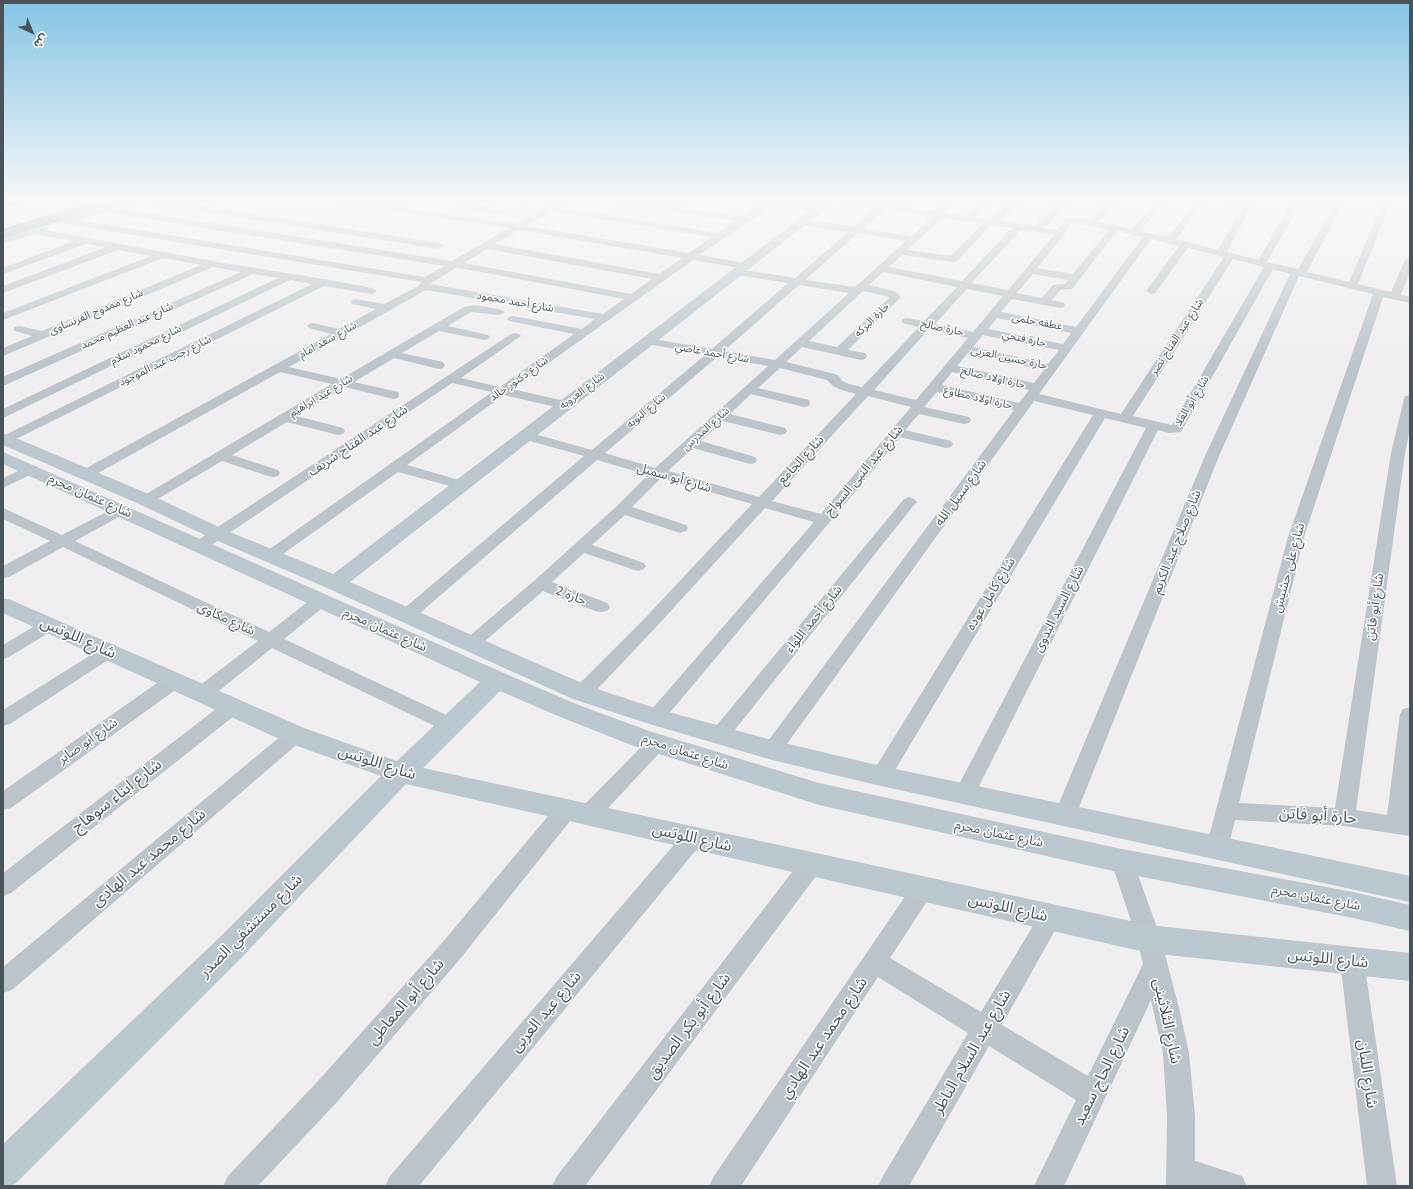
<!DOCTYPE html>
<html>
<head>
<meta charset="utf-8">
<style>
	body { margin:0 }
	#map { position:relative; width:1413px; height:1189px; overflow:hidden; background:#f0eeee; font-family:"Fira Sans","Noto Sans Arabic",sans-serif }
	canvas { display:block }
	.frame { position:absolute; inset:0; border:4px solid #48545a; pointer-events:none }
	.north { position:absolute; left:12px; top:12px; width:40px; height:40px; -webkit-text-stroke:3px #fff; paint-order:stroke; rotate:136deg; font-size:11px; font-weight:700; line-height:16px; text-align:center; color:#48545a }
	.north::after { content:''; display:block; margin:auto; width:14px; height:18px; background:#48545a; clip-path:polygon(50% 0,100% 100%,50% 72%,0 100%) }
</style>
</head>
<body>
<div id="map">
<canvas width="1413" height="1189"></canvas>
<div class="frame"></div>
<div class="north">ش</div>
</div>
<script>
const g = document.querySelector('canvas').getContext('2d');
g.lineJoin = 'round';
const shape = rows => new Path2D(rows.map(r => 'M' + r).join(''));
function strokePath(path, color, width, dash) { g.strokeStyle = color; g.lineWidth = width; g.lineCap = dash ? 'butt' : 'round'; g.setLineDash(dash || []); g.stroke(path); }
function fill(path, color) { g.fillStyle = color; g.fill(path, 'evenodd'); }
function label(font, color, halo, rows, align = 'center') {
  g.font = font + ' "Fira Sans","Noto Sans Arabic",sans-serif'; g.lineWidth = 3; g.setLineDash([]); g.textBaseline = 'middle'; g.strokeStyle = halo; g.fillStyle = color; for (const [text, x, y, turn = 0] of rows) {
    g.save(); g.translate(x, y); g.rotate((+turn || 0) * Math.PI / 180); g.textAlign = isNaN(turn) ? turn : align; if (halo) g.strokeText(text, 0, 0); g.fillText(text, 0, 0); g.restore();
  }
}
const street = shape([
	[124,200,136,200,135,202,115,208,452,261,509,228,340,203,336,200,356,200,516,224,558,200,568,200,559,207,718,233,736,221,619,203,615,200,634,200,743,217,763,205,746,202,745,200,771,200,818,207,822,210,818,213,772,206,699,255,749,264,750,266,749,268,745,269,693,260,512,389,569,402,571,405,569,408,564,409,504,395,407,465,466,482,468,485,466,488,461,489,398,472,276,559,270,561,264,559,262,556,264,553,492,392,452,383,207,548,201,550,195,548,193,545,195,542,511,334,515,333,519,334,521,336,461,378,500,387,574,334,509,321,507,319,509,317,513,316,582,329,595,319,426,290,289,367,341,379,464,307,474,305,499,309,505,312,499,315,471,312,448,326,488,335,490,337,488,339,484,340,439,331,402,353,443,362,445,365,443,368,439,369,394,358,354,382,398,392,399,395,398,398,393,399,345,387,297,416,343,428,345,431,343,434,338,435,287,422,232,455,278,470,280,473,278,476,273,477,268,476,222,461,151,503,146,505,141,503,138,500,141,497,332,384,280,372,91,477,86,478,81,477,79,474,81,471,331,334,309,328,307,326,309,324,313,323,339,329,376,309,352,304,351,302,352,300,356,299,384,304,418,286,421,282,66,224,61,221,63,219,124,200],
	[551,211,712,237,689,253,526,226,551,211],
	[104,212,444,266,425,277,78,220,104,212],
	[519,230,682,258,659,274,495,244,519,230],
	[487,249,652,279,631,294,464,263,487,249],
	[456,268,471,270,624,299,603,314,430,284,456,268],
	[145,200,164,200,439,243,444,246,439,249,149,203,145,200],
	[519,200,531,200,532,201,528,204,520,202,519,200],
	[840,200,860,200,934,211,946,200,955,200,943,212,966,216,984,200,993,200,975,217,991,220,1012,200,1021,200,1000,221,1035,226,1061,200,1070,200,1044,228,1058,230,1065,219,1081,218,1091,220,1110,200,1119,200,1099,222,1132,229,1158,200,1167,200,1140,231,1168,237,1198,200,1206,200,1176,239,1218,250,1243,206,1223,202,1222,200,1236,200,1251,203,1252,205,1227,252,1258,260,1292,203,1288,202,1287,200,1307,200,1334,204,1337,200,1345,200,1307,272,1349,282,1384,200,1392,200,1358,284,1391,292,1405,260,1410,257,1410,272,1401,295,1410,297,1410,303,1383,297,1304,537,1239,803,1335,808,1391,453,1404,399,1405,396,1410,395,1410,429,1405,453,1356,810,1387,815,1400,714,1403,709,1410,707,1409,818,1410,818,1410,836,1344,826,1235,820,1228,848,1225,854,1217,857,1209,854,1206,848,1288,537,1373,294,1299,276,1219,456,1076,815,1073,821,1065,823,1057,821,1054,815,1205,456,1290,274,1273,269,1181,432,1169,433,1158,430,972,800,965,802,958,800,954,794,1146,428,1105,418,888,782,881,784,874,782,871,776,874,770,1093,415,1034,401,779,755,772,757,765,755,762,750,765,745,1014,410,937,392,924,407,969,417,971,420,969,423,964,424,919,414,905,430,951,441,953,444,951,447,946,448,900,437,829,523,662,722,655,724,648,722,645,717,814,522,765,508,657,626,589,698,582,700,575,698,572,693,575,688,645,618,752,504,661,478,632,507,686,525,688,528,686,531,680,533,674,531,625,515,592,545,644,563,646,566,644,569,638,571,584,553,552,582,607,603,610,607,607,611,601,612,595,611,543,591,478,647,472,649,466,647,463,643,466,639,535,580,617,506,648,475,597,460,413,619,407,621,401,619,398,615,401,611,584,456,519,438,517,435,519,432,524,431,592,450,705,355,643,343,641,341,643,339,647,338,712,349,788,283,737,275,732,272,733,270,737,269,795,278,848,232,802,225,799,224,797,222,799,220,802,219,854,227,877,208,844,203,840,200],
	[1300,204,1332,209,1298,269,1267,262,1300,204],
	[886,209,933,216,912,236,863,229,886,209],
	[942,218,982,224,951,256,907,250,942,218],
	[1071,224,1081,224,1109,230,1073,274,1037,268,1064,235,1071,224],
	[991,225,1012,228,962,281,889,267,902,255,953,262,957,261,991,225],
	[1021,230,1054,235,1008,290,971,283,1021,230],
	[1117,231,1143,237,1076,327,1001,312,1012,299,1060,308,1064,307,1065,305,1064,303,1052,300,1060,290,1072,289,1117,231],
	[858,233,906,241,855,287,805,280,858,233],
	[1151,239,1179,246,1146,291,1151,294,1155,293,1188,248,1224,257,1121,414,1039,394,1151,239],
	[1233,259,1264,267,1172,425,1133,416,1233,259],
	[883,272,957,287,924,321,907,318,903,319,901,321,903,323,919,327,862,387,849,384,842,381,839,376,835,374,786,362,802,347,861,360,865,359,867,356,865,353,848,350,900,298,899,294,894,291,869,285,883,272],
	[1033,274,1068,280,1065,284,1053,285,1042,298,1017,293,1033,274],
	[799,285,849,293,775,360,724,351,799,285],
	[967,289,1003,296,973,332,935,324,967,289],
	[863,291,890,297,837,347,809,341,863,291],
	[997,318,1071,333,1063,344,988,329,997,318],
	[929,329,968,338,916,400,874,390,929,329],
	[983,335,1059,350,1048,364,973,347,983,335],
	[968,353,1044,370,1034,383,957,366,968,353],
	[717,357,768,366,655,468,605,453,717,357],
	[780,368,827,380,833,386,841,390,856,394,759,497,668,471,693,448,750,464,755,463,757,460,755,457,701,441,723,421,780,435,785,434,787,431,785,428,730,414,751,394,804,407,809,406,810,403,809,400,758,388,780,368],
	[952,372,1029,390,1019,403,942,385,952,372],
	[868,396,911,407,821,514,772,501,868,396],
	[461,203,502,209,506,212,502,215,458,208,457,206,461,203],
	[44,225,49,228,46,230,212,261,324,279,372,288,377,291,372,294,324,286,6,444,3,443,3,436,312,284,290,280,3,418,3,409,278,278,253,274,3,386,3,377,241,272,213,267,3,356,3,348,32,336,15,331,13,329,15,327,19,326,42,331,201,265,163,258,3,320,3,313,151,256,118,250,3,293,3,286,106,247,86,244,3,274,3,268,74,241,35,234,3,244,3,238,44,225],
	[31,465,36,466,38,469,36,472,3,488,3,478,31,465],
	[909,497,914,499,917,502,914,505,726,741,719,743,712,741,709,736,712,731,904,499,909,497],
	[121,505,126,507,129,510,126,513,75,541,269,632,314,597,320,596,326,597,329,601,326,605,284,639,457,720,460,725,457,730,450,732,443,730,272,648,209,699,202,701,195,699,192,694,195,689,258,641,63,547,9,577,3,578,3,566,50,541,3,519,3,508,62,535,116,507,121,505],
	[49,619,55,621,58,625,55,629,9,657,3,659,3,645,43,621,49,619],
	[108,646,114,648,117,652,114,656,10,724,3,726,3,710,102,648,108,646],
	[174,675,181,676,183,681,181,686,11,808,3,810,3,791,167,676,174,675],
	[232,700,239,702,242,707,239,712,11,893,3,896,3,873,225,702,232,700],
	[295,728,302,730,305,735,302,740,12,990,3,993,3,967,288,730,295,728],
	[657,736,664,738,667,743,664,748,596,821,588,823,580,821,577,815,580,809,650,738,657,736],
	[566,802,574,804,577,810,574,816,460,959,337,1102,258,1186,223,1186,228,1176,317,1082,442,943,558,804,566,802],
	[693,829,701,832,704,838,701,844,419,1186,385,1186,390,1176,685,832,693,829],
	[1122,852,1130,854,1133,861,1161,939,1179,1008,1189,1053,1195,1116,1195,1161,1242,1176,1247,1186,1166,1186,1167,1116,1163,1053,1151,1000,1064,1186,1034,1186,1076,1100,989,1046,909,1186,878,1186,883,1176,968,1033,878,977,741,1186,709,1186,714,1176,915,882,923,879,931,882,935,889,890,958,981,1012,1042,911,1050,908,1058,911,1062,918,1058,925,1002,1025,1088,1076,1143,964,1137,939,1111,861,1114,854,1122,852],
	[811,856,819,858,822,865,819,872,585,1186,552,1186,557,1176,803,858,811,856],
	[1352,950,1361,953,1364,961,1397,1186,1367,1186,1340,961,1343,953,1352,950]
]);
const secondary = shape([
	[824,200,837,200,350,582,591,687,661,710,772,740,881,766,1410,876,1410,902,881,786,772,760,646,723,573,699,327,588,211,538,139,504,3,445,3,434,9,435,153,496,225,530,333,574,824,200],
	[3,452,506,674,576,704,649,731,819,783,1122,849,1353,892,1410,905,1410,931,1353,918,1122,873,819,805,631,745,558,716,500,691,423,768,1149,925,1410,953,1410,981,1149,953,406,784,244,955,16,1183,10,1186,3,1186,3,1144,222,935,381,776,286,742,3,613,3,598,11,600,304,728,397,761,480,682,3,464,3,452]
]);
const highway = shape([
	[6,200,24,200,22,202,3,207,3,201,6,200],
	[101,200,118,200,116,202,3,238,3,230,101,200]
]);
const farStreetnames = [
	["شارع أحمد محمود",515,302,10],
	["شارع ممدوح الفرنساوى",96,312,-23],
	["حارة البركه",872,320,-44],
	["عطفه حلمى",1037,322,11],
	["شارع عبد العظيم محمد",127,326,-24],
	["حارة صالح",942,328,12],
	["شارع عبد الفتاح نصر",1177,337,-57],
	["حارة فتحي",1024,339,12],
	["شارع سعد امام",328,340,-29],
	["شارع محمود سلام",146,345,-26],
	["شارع أحمد عاصي",712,353,10],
	["حارة حسين العربى",1009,358,12],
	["شارع رجب عبد الموجود",165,361,-26],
	["حارة اولاد صالح",993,378,13],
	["شارع دكتور خالد",519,379,-35],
	["شارع العروبه",582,391,-37],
	["شارع عيد ابراهيم",321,396,-31],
	["حارة اولاد مطاوع",978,398,13],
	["شارع أبو العلا",1192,401,-59],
	["شارع النوبه",646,411,-40],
	["شارع المدرس",706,429,-42]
];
const streetNames = [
	["شارع عبد الفتاح شريف",358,441,-34],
	["شارع الجامع",801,460,-47],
	["شارع عبد النبى السواح",864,471,-50],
	["شارع أبو سمبل",674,478,16],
	["شارع سبيل الله",961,493,-54],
	["شارع عثمان محرم",90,496,24],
	["شارع صلاح عبد الكريم",1177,542,-68],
	["شارع على حشيش",1289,568,-75],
	["شارع كامل عوده",991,594,-59],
	["حارة 2",571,596,21],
	["شارع أبو فاتن",1375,607,-82],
	["شارع السيد البدوى",1059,609,-63],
	["شارع مكاوى",226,619,25],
	["شارع أحمد اللواء",814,619,-51],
	["شارع عثمان محرم",385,630,24],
	["شارع أبو صابر",88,741,-35],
	["شارع عثمان محرم",685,752,18],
	["شارع عثمان محرم",999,834,12],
	["شارع عثمان محرم",1316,898,11]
];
const nearStreetnames = [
	["شارع اللوتس",78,638,24],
	["شارع اللوتس",377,763,18],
	["شارع ابناء سوهاج",117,796,-38],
	["حارة أبو فاتن",1318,816,4],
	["شارع اللوتس",692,838,13],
	["شارع محمد عبد الهادى",149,858,-40],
	["شارع اللوتس",1008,908,13],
	["شارع مستشفي الصدر",251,926,-45],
	["شارع اللوتس",1328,959,6],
	["شارع أبو المعاطى",406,1002,-49],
	["شارع عيد العربى",546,1012,-50],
	["شارع الثلاثينى",1167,1021,78],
	["شارع أبو بكر الصديق",689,1026,-53],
	["شارع محمد عبد الهادي",824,1038,-56],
	["شارع عبد السلام الناظر",972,1052,-60],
	["شارع اللبان",1367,1074,82],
	["شارع الحاج سعيد",1102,1076,-64]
];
strokePath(highway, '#7592a4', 2);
fill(street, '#bac4ca');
fill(secondary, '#bbc7ce');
fill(highway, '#8aa7b9');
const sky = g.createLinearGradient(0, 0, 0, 366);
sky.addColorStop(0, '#85c5e6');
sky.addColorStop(0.55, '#f8f7f7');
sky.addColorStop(1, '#f8f7f700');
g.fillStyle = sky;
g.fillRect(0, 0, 1413, 366);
label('11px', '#48545a', '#fff', farStreetnames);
label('13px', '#48545a', '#fff', streetNames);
label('16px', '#48545a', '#fff', nearStreetnames);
</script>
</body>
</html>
